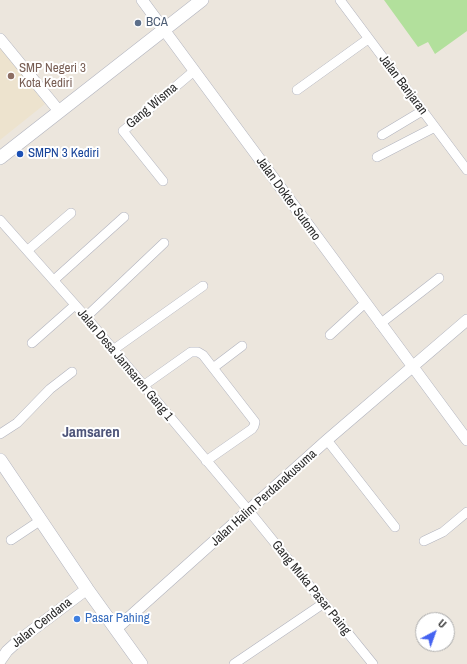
<!DOCTYPE html>
<html>
<head>
<meta charset="utf-8">
<style>
	body { margin:0 }
	#map { position:relative; width:467px; height:664px; overflow:hidden; background:#ece6dd; font-family:"Archivo Narrow",sans-serif }
	canvas { display:block }
	.north { position:absolute; left:415px; top:612px; width:40px; height:40px; box-sizing:border-box; background:#fff; border:1px solid #aaa; border-radius:50%; rotate:41deg; font-size:11px; font-weight:700; line-height:16px; text-align:center; color:#2b2b2b }
	.north::after { content:''; display:block; margin:auto; width:14px; height:18px; background:#4563f1; clip-path:polygon(50% 0,100% 100%,50% 72%,0 100%) }
</style>
</head>
<body>
<div id="map">
<canvas width="467" height="664"></canvas>
<div class="north">U</div>
</div>
<script>
const g = document.querySelector('canvas').getContext('2d');
g.lineJoin = 'round';
function fill(path, color) { g.fillStyle = color; g.fill(path, 'evenodd'); }
const shape = rows => new Path2D(rows.map(r => 'M' + r).join(''));
function strokePath(path, color, width, dash) { g.strokeStyle = color; g.lineWidth = width; g.lineCap = dash ? 'butt' : 'round'; g.setLineDash(dash || []); g.stroke(path); }
function label(font, color, halo, rows, align = 'center') {
  g.font = font + ' "Archivo Narrow",sans-serif'; g.lineWidth = 4; g.setLineDash([]); g.textBaseline = 'middle'; g.strokeStyle = halo; g.fillStyle = color; for (const [text, x, y, turn = 0] of rows) {
    g.save(); g.translate(x, y); g.rotate((+turn || 0) * Math.PI / 180); g.textAlign = isNaN(turn) ? turn : align; if (halo) g.strokeText(text, 0, 0); g.fillText(text, 0, 0); g.restore();
  }
}
const education = shape([
	[0,47,45,104,0,140]
]);
const green = shape([
	[384,0,467,0,467,31,435,54,428,42,418,47]
]);
const minor = shape([
	[340,0,467,170],
	[297,90,368,39],
	[382,135,422,111],
	[377,157,435,127],
	[163,181,123,131,194,71],
	[0,220,86,317,249,511,373,664],
	[28,250,71,213],
	[54,280,124,217],
	[86,317,164,243],
	[380,324,439,278],
	[330,335,365,303],
	[32,343,75,305],
	[113,350,203,286],
	[213,368,242,346],
	[143,386,191,352,198,352,203,355,255,422,254,426,252,429,206,461],
	[0,434,17,423,50,389,72,372],
	[327,440,395,527],
	[11,540,41,520],
	[424,541,443,532,467,512],
	[234,664,324,603]
]);
const tertiary = shape([
	[142,0,467,440],
	[0,39,59,111],
	[116,629,327,440,467,320],
	[0,661,7,651,18,641,87,589]
]);
const secondary = shape([
	[0,158,202,0],
	[0,460,87,589,141,664]
]);
const markers = [
	[138,23,4,"#5c6f8a"],
	[11,76,4,"#8d6e63"],
	[20,154,4,"#1a4fb4"],
	[77,619,4,"#3f7fe0"]
];
const serviceNames = [
	["BCA",146,23]
];
const educationNames = [
	["SMP Negeri 3",19,69],
	["Kota Kediri",19,84]
];
const streetNames = [
	["Jalan Banjaran",403,85,53],
	["Gang Wisma",152,106,-40],
	["Jalan Dokter Sutomo",288,199,54],
	["Jalan Desa Jamsaren Gang 1",125,365,50],
	["Jalan Halim Perdanakusuma",264,498,-42],
	["Gang Muka Pasar Paing",311,588,51],
	["Jalan Cendana",42,623,-38]
];
const transitNames = [
	["SMPN 3 Kediri",28,154]
];
const shopNames = [
	["Pasar Pahing",85,619]
];
const quarterNames = [
	["Jamsaren",91,433]
];
fill(education, '#ede3ce');
fill(green, '#b2e09c');
strokePath(minor, '#b1b3be', 10);
strokePath(tertiary, '#b1b3be', 12);
strokePath(secondary, '#b1b3be', 14);
strokePath(minor, '#fff', 9);
strokePath(tertiary, '#fff', 11);
strokePath(secondary, '#fff', 13);
for (const [x, y, r, color] of markers) { const dot = new Path2D(); dot.arc(x, y, r, 0, 2 * Math.PI); g.fillStyle = color; g.fill(dot); strokePath(dot, '#fff', 1.5); }
label('13px', '#4e5e75', '#fff', serviceNames, 'left');
label('13px', '#785e54', '#fff', educationNames, 'left');
label('13px', '#2b2b2b', '#fff', streetNames);
label('13px', '#164399', '#fff', transitNames, 'left');
label('13px', '#366cbe', '#fff', shopNames, 'left');
label('bold 15px', '#4d5479', '#fff', quarterNames);
</script>
</body>
</html>
